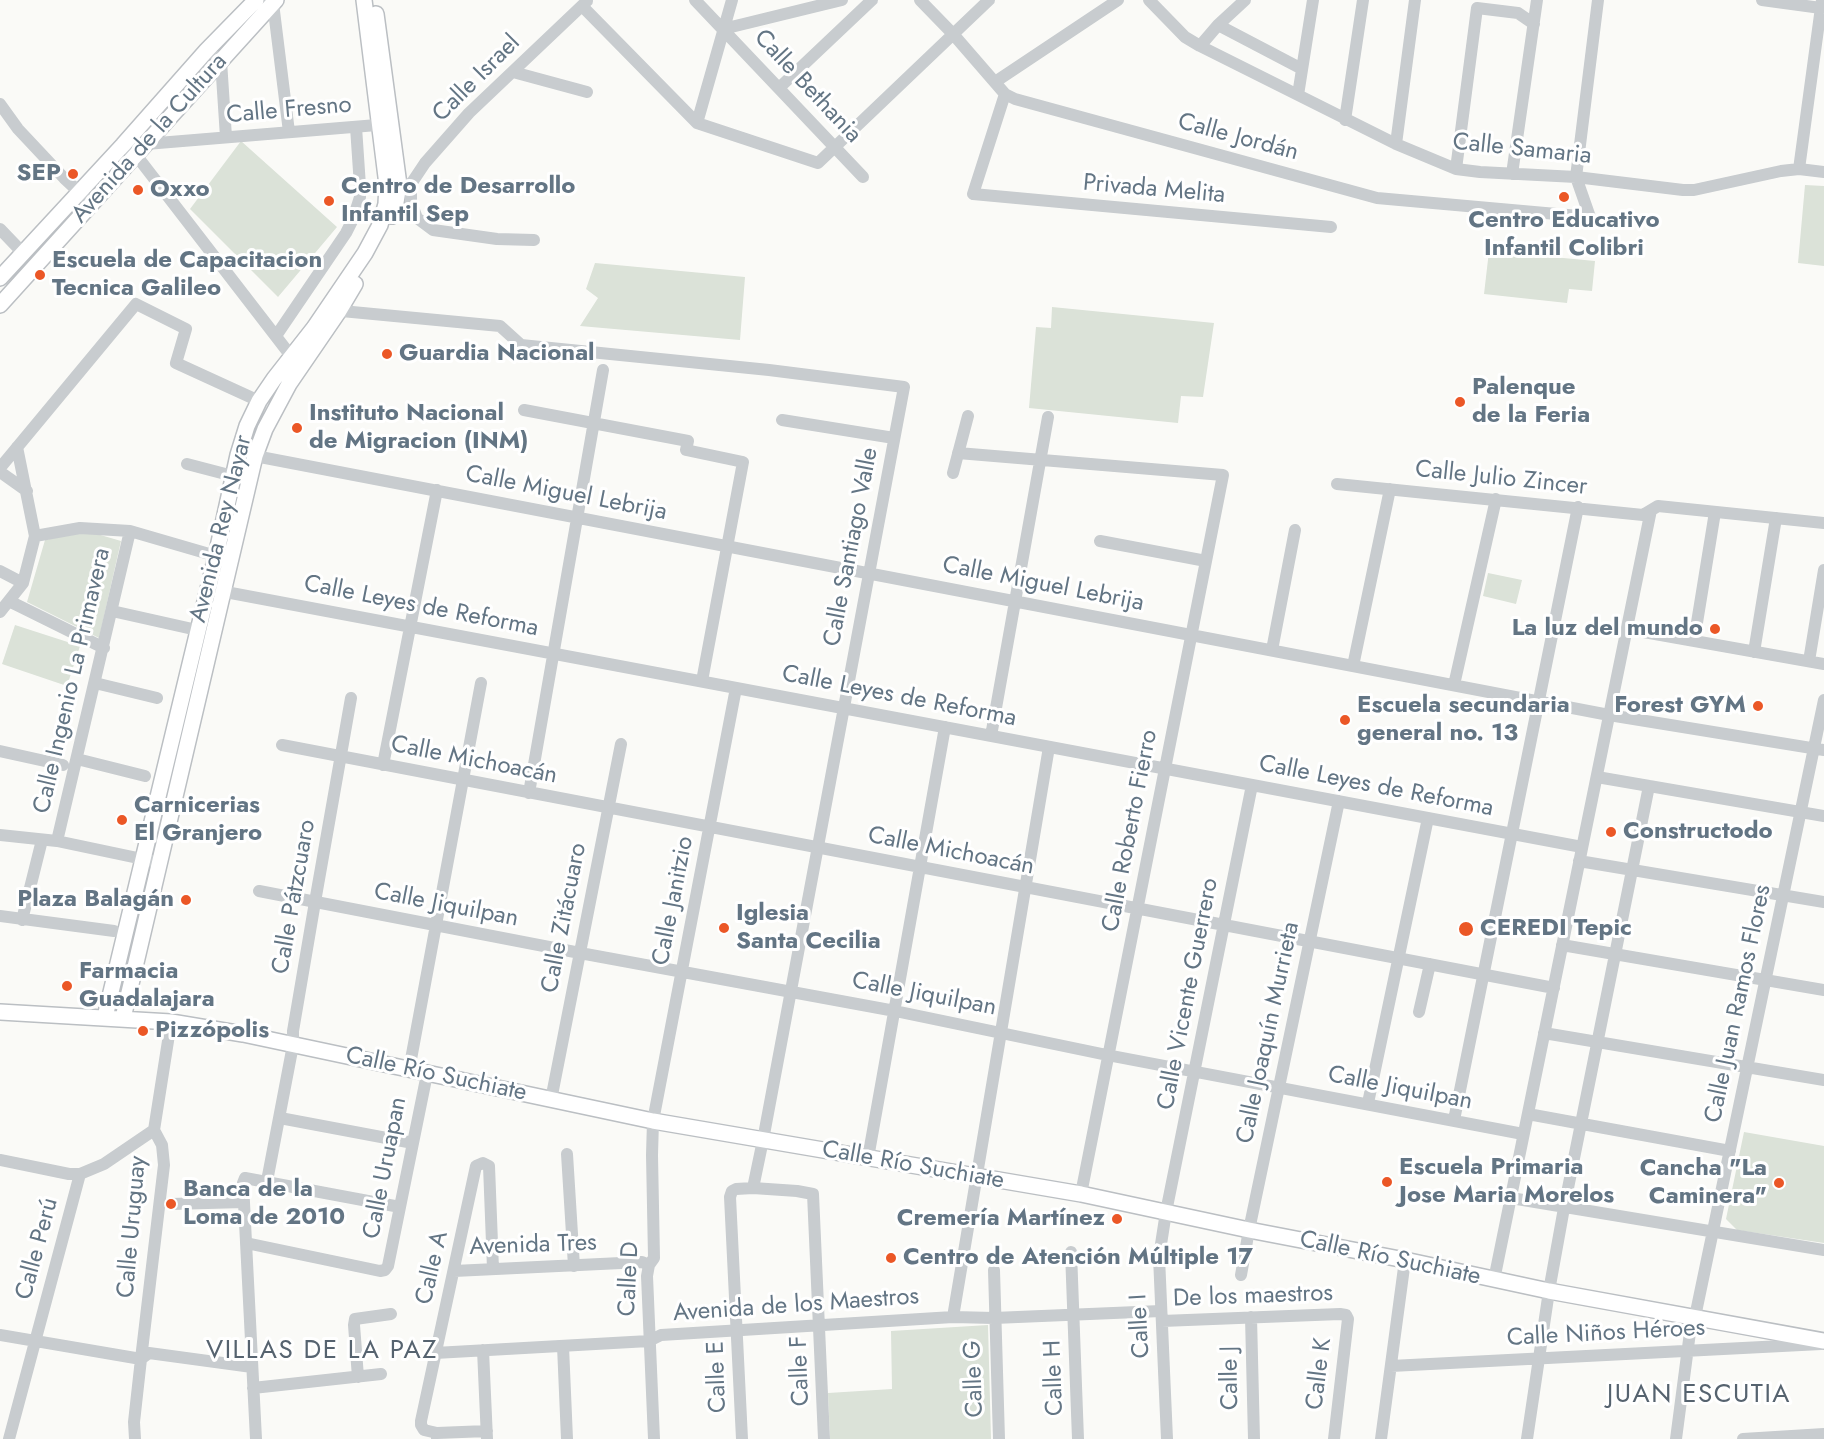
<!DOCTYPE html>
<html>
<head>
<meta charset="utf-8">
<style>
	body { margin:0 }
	canvas { display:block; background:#fafaf7 }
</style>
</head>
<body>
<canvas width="1824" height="1439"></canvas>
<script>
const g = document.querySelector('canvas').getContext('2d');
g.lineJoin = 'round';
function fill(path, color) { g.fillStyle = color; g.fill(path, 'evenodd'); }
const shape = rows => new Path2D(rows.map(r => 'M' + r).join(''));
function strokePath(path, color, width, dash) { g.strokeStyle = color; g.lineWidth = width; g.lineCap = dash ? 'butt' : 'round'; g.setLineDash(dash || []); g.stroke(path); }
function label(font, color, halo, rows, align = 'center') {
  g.font = font + ' Jost,sans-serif'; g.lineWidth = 6; g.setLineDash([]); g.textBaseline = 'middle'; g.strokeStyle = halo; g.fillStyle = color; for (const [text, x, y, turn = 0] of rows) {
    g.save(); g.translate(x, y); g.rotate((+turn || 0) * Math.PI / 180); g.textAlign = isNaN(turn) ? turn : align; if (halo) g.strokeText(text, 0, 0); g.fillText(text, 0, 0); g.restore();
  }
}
const green = shape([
	[241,141,337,227,278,297,190,209],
	[1805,185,1824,186,1824,266,1798,263],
	[1489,251,1595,261,1592,291,1569,289,1567,303,1484,294],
	[595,263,745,277,740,340,580,326,598,298,586,289],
	[1052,307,1214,323,1203,397,1181,396,1178,423,1029,408,1036,327,1051,328],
	[79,533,97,534,121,541,99,638,27,602,45,540],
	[1488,573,1522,580,1516,604,1483,596],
	[15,625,80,646,67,686,2,664],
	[142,902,144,904,120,1005,117,1005,115,1004,140,903],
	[1744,1132,1824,1146,1824,1243,1737,1230,1726,1219],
	[988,1325,991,1439,830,1439,828,1393,892,1389,891,1331]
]);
const minor = shape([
	[266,0,273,3,289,132],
	[695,0,863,177],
	[920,0,953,34,1005,94,1015,99,1377,198,1590,217,1576,177,1598,0],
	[1149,0,1185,37,1200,46,1396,144,1456,169,1480,172,1576,177,1683,190,1694,190,1781,171,1799,169,1824,172],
	[1762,0,1821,8],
	[582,6,697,123,818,163,989,0],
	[1218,25,1302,69],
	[723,29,842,0],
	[1200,46,1218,25,1245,0],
	[216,57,221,61,226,137],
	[513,72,587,92],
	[995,82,1118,0],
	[779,88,872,0],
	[1005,94,973,194,1331,227],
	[1298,95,1313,0],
	[0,104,18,129,64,178,92,204],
	[1345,120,1363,0],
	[697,123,732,0],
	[144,142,146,144,389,124],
	[1396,144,1415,0],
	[129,150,136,155,291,356,299,358],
	[1456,169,1477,8,1518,13,1534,24],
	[1799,169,1822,0],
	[1512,174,1537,0],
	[411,184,411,202,417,218,433,230,497,239,534,240],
	[392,185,411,184,425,163,469,113,587,1],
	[0,229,23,253],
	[331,310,500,326,521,345,769,370,904,387,763,1140,753,1188],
	[276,336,346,233,353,219,360,197,360,186,356,127],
	[524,410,688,441,686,450,743,462,702,681],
	[782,420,894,438],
	[17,447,35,536],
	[958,453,1223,475,1081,1194],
	[238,455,255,456,1609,715,1824,750],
	[187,464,233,476],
	[0,468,136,304,186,329,176,363,259,401],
	[0,472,27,491],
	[953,473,968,416],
	[1337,484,1643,515,1658,506,1824,523],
	[35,536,80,528,130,531,216,556],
	[1100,541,1206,561],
	[0,571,23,583],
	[215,590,1582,847],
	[9,601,104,648],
	[112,611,197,630],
	[0,612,23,583,35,536],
	[1627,629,1824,664],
	[1694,641,1715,512],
	[1272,650,1295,530],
	[1754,652,1776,518],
	[1809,661,1824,570],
	[1353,666,1390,489],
	[95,683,157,698],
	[1454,685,1496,499],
	[991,736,1048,417],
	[282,745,1554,988],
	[0,751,63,765],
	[77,759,145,776],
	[383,765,437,490],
	[1597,777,1824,816],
	[529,793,603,370],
	[0,835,57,841,152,861],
	[57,841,130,531],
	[1579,861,1824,902],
	[259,891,580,953,895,1011,1107,1055,1523,1134],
	[0,916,114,931],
	[22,920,42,840],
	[1562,945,1824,990],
	[1419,1012,1430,964],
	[1544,1033,1824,1080],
	[409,1070,481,683],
	[551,1100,621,744],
	[1368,1103,1428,818],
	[1528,1114,1730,1151],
	[280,1118,413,1143],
	[1454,1120,1578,507],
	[567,1154,574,1266],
	[868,1158,945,727],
	[0,1160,69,1174,80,1174,104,1164,154,1130],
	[267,1181,293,1045,293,1031,315,902,351,698],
	[1511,1198,1824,1250],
	[171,1204,244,1202],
	[246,1243,380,1271,385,1270,388,1266,427,1074],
	[1071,1252,1078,1439],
	[994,1270,999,1439],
	[454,1271,642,1262,649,1265],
	[1241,1275,1249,1230,1339,801],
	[1494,1280,1651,510],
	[953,1317,1049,747],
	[1251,1317,1254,1439],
	[1695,1317,1824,700],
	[1162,1321,1340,1314,1346,1315,1348,1319,1334,1439],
	[0,1335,141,1359,149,1353,252,1367],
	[563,1346,567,1439],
	[483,1350,487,1439],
	[435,1353,649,1341,661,1335,953,1317,994,1318,1161,1311],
	[1391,1366,1821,1344],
	[358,1377,354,1325,355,1319,391,1314],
	[253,1388,381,1374],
	[437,1433,487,1431],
	[9,1439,80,1174],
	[135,1439,134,1422,141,1359,164,1165,162,1145,154,1130,171,1022],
	[256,1439,243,1183,245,1178,400,1207],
	[437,1439,437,1433,424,1430,421,1425,421,1421,476,1166,483,1163,489,1166,493,1269],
	[654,1439,647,1276,649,1265,654,1258,652,1155,653,1121,736,688],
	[742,1439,730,1197,732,1191,736,1189,753,1188,797,1191,813,1194,824,1439],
	[1167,1439,1159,1257,1166,1212,1252,785],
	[1381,1439,1405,1260],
	[1527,1439,1549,1291,1564,1208,1649,786],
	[1676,1439,1692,1317],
	[1743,1439,1824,1434]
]);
const major = shape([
	[376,14,399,185,395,208,392,216],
	[0,278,123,145,207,50,256,0],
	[0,305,276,0],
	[0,1012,171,1022,243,1034,653,1121,1081,1194,1249,1230,1405,1260,1549,1291,1824,1341],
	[105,1017,216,556,238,455,247,426,259,401,274,379,314,328,365,253,380,225,386,204,387,185,364,0],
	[123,1018,255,456,265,429,289,384,339,311,355,284]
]);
const markers = [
	[73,174,6,"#eb5726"],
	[138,190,6,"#eb5726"],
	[1564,197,6,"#eb5726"],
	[329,201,6,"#eb5726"],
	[40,275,6,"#eb5726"],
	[387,354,6,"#eb5726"],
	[1460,402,6,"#eb5726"],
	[297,428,6,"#eb5726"],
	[1715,629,6,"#eb5726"],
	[1758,706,6,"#eb5726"],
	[1345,720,6,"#eb5726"],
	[122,820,6,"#eb5726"],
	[1611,832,6,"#eb5726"],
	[186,900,6,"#eb5726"],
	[724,928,6,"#eb5726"],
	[1466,929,8,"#eb5726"],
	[67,986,6,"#eb5726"],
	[143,1031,6,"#eb5726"],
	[1387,1182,6,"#eb5726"],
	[1779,1183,6,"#eb5726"],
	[171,1204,6,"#eb5726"],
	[1117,1219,6,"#eb5726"],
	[891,1258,6,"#eb5726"]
];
const streetNames = [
	["Calle Israel",477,79,-45],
	["Calle Bethania",807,87,47],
	["Calle Fresno",289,111,-5],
	["Calle Jordán",1238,138,15],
	["Avenida de la Cultura",150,139,-48],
	["Calle Samaria",1522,150,6],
	["Privada Melita",1154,190,5],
	["Calle Julio Zincer",1501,479,6],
	["Calle Miguel Lebrija",566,494,11],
	["Avenida Rey Nayar",222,529,-76],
	["Calle Santiago Valle",852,547,-79],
	["Calle Miguel Lebrija",1043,585,11],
	["Calle Leyes de Reforma",421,607,11],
	["Calle Ingenio La Primavera",73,681,-77],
	["Calle Leyes de Reforma",899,697,11],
	["Calle Michoacán",474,761,11],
	["Calle Leyes de Reforma",1376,787,11],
	["Calle Roberto Fierro",1131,831,-79],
	["Calle Michoacán",951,852,11],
	["Calle Pátzcuaro",295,897,-80],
	["Calle Janitzio",674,901,-79],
	["Calle Jiquilpan",446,906,11],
	["Calle Zitácuaro",565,918,-79],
	["Calle Vicente Guerrero",1189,994,-79],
	["Calle Jiquilpan",924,995,11],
	["Calle Juan Ramos Flores",1739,1004,-78],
	["Calle Joaquín Murrieta",1269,1033,-78],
	["Calle Río Suchiate",436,1075,12],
	["Calle Jiquilpan",1400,1089,11],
	["Calle Río Suchiate",913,1166,10],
	["Calle Uruapan",386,1168,-79],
	["Calle Uruguay",133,1227,-85],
	["Avenida Tres",533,1246,-2],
	["Calle Perú",38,1249,-75],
	["Calle Río Suchiate",1390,1259,12],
	["Calle A",433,1268,-77],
	["Calle D",630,1279,-87],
	["De los maestros",1253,1297,-2],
	["Avenida de los Maestros",796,1306,-4],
	["Calle I",1141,1326,-93],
	["Calle Niños Héroes",1606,1334,-3],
	["Calle F",801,1371,-92],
	["Calle K",1320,1374,-83],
	["Calle E",718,1377,-92],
	["Calle H",1055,1378,-92],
	["Calle J",1231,1378,-91],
	["Calle G",975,1379,-92]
];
const poiNames = [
	["SEP",61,174,"right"],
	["Centro de Desarrollo",341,187],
	["Infantil Sep",341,215],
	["Oxxo",150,190],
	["Centro Educativo",1564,221,"center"],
	["Infantil Colibri",1564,249,"center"],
	["Escuela de Capacitacion",52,261],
	["Tecnica Galileo",52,289],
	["Guardia Nacional",399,354],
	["Palenque",1472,388],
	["de la Feria",1472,416],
	["Instituto Nacional",309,414],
	["de Migracion (INM)",309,442],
	["La luz del mundo",1703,629,"right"],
	["Escuela secundaria",1357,706],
	["general no. 13",1357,734],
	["Forest GYM",1746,706,"right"],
	["Carnicerias",134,806],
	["El Granjero",134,834],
	["Constructodo",1623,832],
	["Plaza Balagán",174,900,"right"],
	["Iglesia",736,914],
	["Santa Cecilia",736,942],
	["CEREDI Tepic",1480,929],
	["Farmacia",79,972],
	["Guadalajara",79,1000],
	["Pizzópolis",155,1031],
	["Escuela Primaria",1399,1168],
	["Jose Maria Morelos",1399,1196],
	["Cancha \"La",1767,1169,"right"],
	["Caminera\"",1767,1197,"right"],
	["Banca de la",183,1190],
	["Loma de 2010",183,1218],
	["Cremería Martínez",1105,1219,"right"],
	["Centro de Atención Múltiple 17",903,1258]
];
const neighbourhoodNames = [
	["VILLAS DE LA PAZ",322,1352],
	["JUAN ESCUTIA",1699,1396]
];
fill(green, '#dbe2d8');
strokePath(major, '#bbbfc3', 18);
strokePath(minor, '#c8cccf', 12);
strokePath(major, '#fff', 15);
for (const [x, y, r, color] of markers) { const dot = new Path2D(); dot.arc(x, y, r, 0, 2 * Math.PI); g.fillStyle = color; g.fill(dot); strokePath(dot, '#fff', 2); }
label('24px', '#637584', '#fff', streetNames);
label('bold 24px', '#637584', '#fff', poiNames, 'left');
g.letterSpacing = '1.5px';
label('26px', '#56636f', '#fff', neighbourhoodNames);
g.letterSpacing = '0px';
</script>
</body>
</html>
